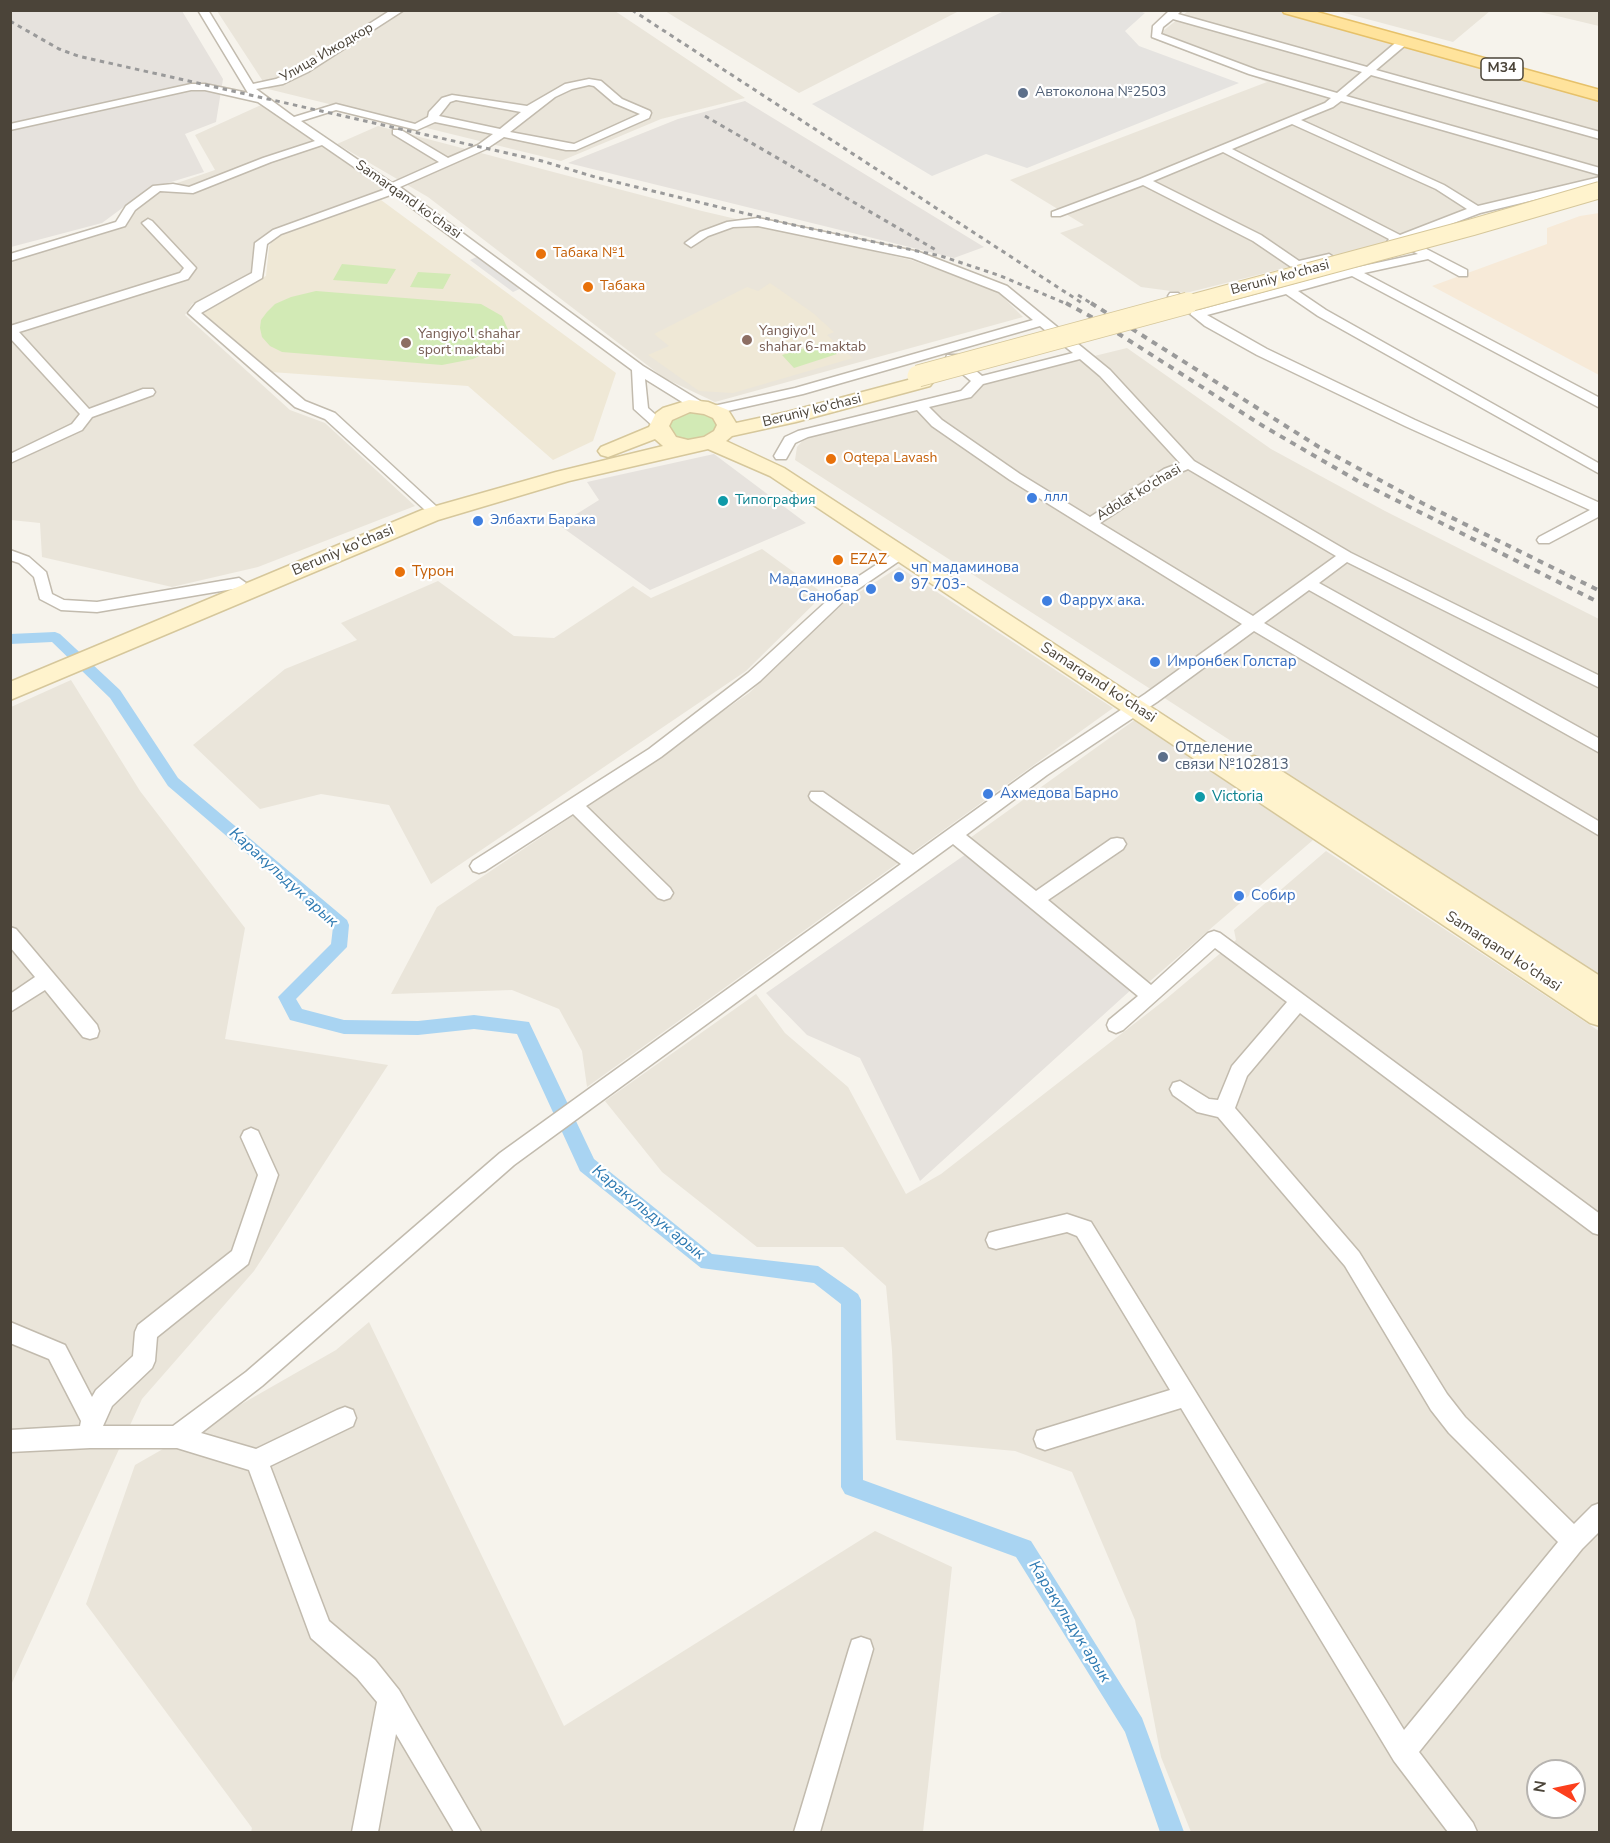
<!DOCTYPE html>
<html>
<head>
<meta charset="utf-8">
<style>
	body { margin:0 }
	#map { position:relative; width:1610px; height:1843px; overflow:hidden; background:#f6f3ec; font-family:"Nunito Sans",sans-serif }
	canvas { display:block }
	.frame { position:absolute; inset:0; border:12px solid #4b4439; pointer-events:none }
	.north { position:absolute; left:1526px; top:1759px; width:60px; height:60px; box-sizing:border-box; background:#fff; border:2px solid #b7b4b0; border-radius:50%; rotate:279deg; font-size:16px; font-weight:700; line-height:24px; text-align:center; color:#4b4439 }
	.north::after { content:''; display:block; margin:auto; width:21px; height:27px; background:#fc3f1d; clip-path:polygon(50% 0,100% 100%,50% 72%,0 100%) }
</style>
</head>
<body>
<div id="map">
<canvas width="1610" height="1843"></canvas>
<div class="frame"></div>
<div class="north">N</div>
</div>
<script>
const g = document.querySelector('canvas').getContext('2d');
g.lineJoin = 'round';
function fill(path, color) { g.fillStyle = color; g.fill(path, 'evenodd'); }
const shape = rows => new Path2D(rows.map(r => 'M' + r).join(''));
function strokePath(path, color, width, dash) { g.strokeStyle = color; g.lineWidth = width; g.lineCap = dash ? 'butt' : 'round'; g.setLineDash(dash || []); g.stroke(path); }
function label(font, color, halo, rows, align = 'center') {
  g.font = font + ' "Nunito Sans",sans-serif'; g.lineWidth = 4.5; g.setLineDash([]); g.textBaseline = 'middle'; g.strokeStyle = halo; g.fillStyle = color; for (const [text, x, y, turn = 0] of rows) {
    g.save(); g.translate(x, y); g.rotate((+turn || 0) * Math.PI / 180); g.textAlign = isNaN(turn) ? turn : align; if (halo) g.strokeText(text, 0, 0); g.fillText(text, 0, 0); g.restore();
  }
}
const residential = shape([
	[217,11,615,11,745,98,661,119,561,161,268,89],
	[665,11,665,10,959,11,799,93],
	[1188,11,1278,11,1599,101,1599,177,1474,210,1400,239,1186,293,1141,287,1060,233,1084,225,1010,180,1267,82,1153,39],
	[1337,11,1490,10,1490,11,1453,42],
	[1536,11,1599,11,1599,26],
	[261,105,386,189,271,231,254,243,251,273,192,304,185,315,290,410,325,423,415,506,258,567,172,587,42,557,40,523,11,520,11,258,100,235,151,192,215,170,195,135],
	[378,126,702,211,911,260,997,291,1023,317,715,402,664,378,428,197,337,144],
	[1127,348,1271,449,1385,511,1599,619,1599,978,795,460,797,447,805,438,972,398,984,383],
	[762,549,824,594,746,671,431,884,389,805,321,794,260,809,193,745,285,669,357,640,341,623,438,581,514,636,554,638,633,586,651,598],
	[899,567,1113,708,587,1087,582,1051,559,1009,512,990,391,994,437,907,595,801,749,693,847,600],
	[71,680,140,791,245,928,225,1039,388,1065,254,1271,142,1399,11,1685,11,707],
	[1136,719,1313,840,1149,982,970,838],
	[1326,851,1599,1031,1599,1832,1191,1832,1161,1757,1135,1620,1072,1472,1015,1451,896,1440,892,1350,886,1286,843,1247,757,1247,662,1172,605,1101,756,994,785,1033,848,1087,906,1194,941,1174,1166,999,1236,940,1234,930],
	[1538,1771,1574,1771,1574,1807,1538,1807],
	[369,1322,564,1726,875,1531,952,1567,923,1832,251,1832,252,1828,86,1604,135,1465,336,1350]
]);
const commercial = shape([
	[1599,213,1599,375,1432,286,1547,244,1547,228,1580,216]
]);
const industrial = shape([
	[11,11,182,11,223,79,216,122,185,134,204,172,148,189,102,223,11,247],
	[745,101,984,247,954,258,568,163,678,119],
	[714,454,806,523,650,590,559,525,599,500,587,482],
	[969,852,1133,988,920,1181,860,1058,807,1035,766,993]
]);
const education = shape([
	[381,200,616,373,593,441,553,460,468,386,271,372,204,314,205,308,266,276,269,247,272,240,281,234],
	[770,283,813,313,834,332,827,335,853,358,733,393,699,391,648,355,669,346,654,334,747,287,758,291]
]);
const green = shape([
	[342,264,396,269,387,284,333,280],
	[418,272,451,274,443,289,410,287],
	[316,291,481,304,502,316,509,332,507,338,487,352,473,359,442,365,282,352,270,346,262,337,260,328,261,320,267,312,275,304,291,297],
	[825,342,837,354,794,368,782,355],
	[686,411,703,412,715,418,718,428,710,437,686,441,671,436,667,422]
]);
const parking = shape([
	[1136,10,1145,13,1125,31,1139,46,1239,83,1027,168,986,154,932,176,812,104,1004,11],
	[481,255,524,287,513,292,470,260]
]);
const canal = shape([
	[55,632,60,634,120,690,178,778,347,920,349,925,347,947,296,999,302,1009,344,1020,418,1021,474,1015,529,1022,594,1159,712,1254,818,1266,858,1294,861,1300,863,1480,1031,1541,1142,1718,1184,1832,1160,1832,1125,1732,1016,1557,845,1494,841,1487,841,1304,814,1283,701,1268,580,1171,517,1034,474,1029,418,1035,344,1034,290,1020,278,997,331,944,333,927,168,786,110,698,52,642,10,644,10,634,55,632]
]);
const street = shape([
	[198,10,208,10,253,84,276,79,300,68,391,10,404,10,308,72,283,84,256,89,294,117,336,104,415,124,428,117,429,112,442,98,452,95,527,106,565,84,589,79,601,81,622,99,650,111,651,113,649,118,576,150,566,150,504,137,486,149,400,187,643,366,705,404,707,407,705,410,695,410,645,379,648,408,666,424,659,428,654,427,634,409,632,370,393,194,281,234,267,244,262,278,201,313,305,401,335,413,437,507,430,511,425,510,325,419,295,407,188,313,196,303,252,273,255,243,273,230,386,189,322,145,271,162,193,193,160,191,135,210,125,226,10,261,10,254,116,222,126,206,153,186,173,184,189,187,263,158,315,141,258,102,205,90,191,90,10,130,10,124,191,84,205,84,248,93,198,10],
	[589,85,594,86,614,103,640,114,574,144,510,132,555,97,572,89,589,85],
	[456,100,521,112,500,129,439,116,450,102,456,100],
	[336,110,417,130,435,122,493,134,478,145,448,158,401,130,393,130,393,134,439,162,392,183,301,121,336,110],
	[1170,10,1182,10,1178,14,1367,67,1400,39,1408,39,1408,43,1376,70,1600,132,1600,139,1371,75,1346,96,1600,168,1600,175,1341,101,1333,107,1301,120,1444,185,1478,206,1600,177,1600,184,1480,213,1409,240,1467,270,1467,276,1459,276,1428,259,1364,273,1600,398,1600,408,1352,276,1298,291,1326,310,1600,464,1600,474,1318,316,1286,294,1207,315,1267,349,1415,420,1600,503,1600,516,1549,543,1539,543,1537,540,1539,537,1590,510,1405,426,1257,355,1205,326,1168,296,1170,293,1178,293,1199,310,1349,269,1418,254,1398,244,1389,245,1387,242,1389,239,1223,152,1153,181,1261,235,1299,261,1329,254,1335,258,1333,261,1307,267,1313,272,1311,275,1303,275,1253,241,1143,185,1060,216,1052,216,1052,212,1140,179,1325,103,1331,98,1249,74,1152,37,1153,26,1170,10],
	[1173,19,1362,72,1337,93,1257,70,1161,34,1163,27,1173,19],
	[1292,124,1436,189,1467,209,1400,235,1232,149,1292,124],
	[758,218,919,252,1007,286,1110,370,1194,461,1351,553,1600,676,1600,688,1347,562,1319,583,1600,739,1600,753,1309,590,1264,623,1600,822,1600,836,1254,631,1157,702,1047,775,966,835,1036,891,1111,839,1117,838,1123,839,1126,844,1123,849,1048,900,1151,985,1208,933,1214,931,1220,933,1600,1214,1600,1235,1593,1233,1300,1013,1247,1076,1235,1108,1359,1252,1447,1394,1465,1417,1574,1524,1592,1506,1600,1503,1600,1531,1582,1549,1419,1752,1473,1823,1477,1832,1448,1832,1394,1761,1181,1408,1045,1450,1037,1447,1034,1439,1037,1431,1170,1390,1077,1236,1067,1232,996,1249,989,1247,986,1240,989,1233,996,1231,1067,1214,1091,1222,1404,1730,1558,1542,1449,1433,1431,1410,1345,1266,1218,1117,1197,1112,1173,1095,1170,1089,1173,1083,1180,1081,1209,1099,1218,1100,1232,1066,1287,1002,1215,948,1123,1030,1116,1033,1109,1030,1107,1025,1109,1020,1138,996,953,844,514,1165,262,1386,201,1433,256,1449,337,1410,345,1407,353,1410,356,1418,353,1426,270,1466,329,1621,375,1660,399,1690,481,1832,454,1832,396,1734,378,1832,352,1832,377,1702,357,1678,311,1638,249,1470,177,1448,90,1448,10,1452,10,1430,80,1426,81,1421,49,1359,10,1343,10,1322,65,1345,92,1397,96,1390,133,1356,135,1332,138,1325,232,1251,258,1175,241,1137,244,1131,251,1128,258,1131,278,1175,248,1264,157,1337,155,1361,152,1368,112,1406,103,1426,173,1426,246,1372,500,1153,901,864,811,800,809,796,811,792,823,792,913,855,1035,767,1145,694,1242,624,1010,480,932,426,917,410,808,437,795,443,786,459,776,459,774,456,785,437,798,431,961,391,971,381,947,361,946,358,947,355,957,355,982,376,1073,353,1040,326,803,394,714,414,709,413,707,410,709,407,795,388,1033,320,999,292,912,258,758,226,733,227,708,236,691,247,685,243,700,232,727,222,758,218],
	[1080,359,1100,376,1180,463,1164,469,1090,517,1020,474,942,420,929,407,971,397,983,384,1080,359],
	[1188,469,1336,556,1253,616,1100,523,1174,475,1188,469],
	[148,219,152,221,196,268,188,279,19,332,89,409,143,389,153,389,155,392,153,395,92,417,82,430,10,463,10,454,72,424,80,414,10,338,10,326,180,273,184,268,142,223,148,219],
	[900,549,905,551,907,554,905,557,851,594,760,681,661,757,586,806,670,888,673,893,670,898,664,900,658,898,573,814,485,871,479,873,473,871,470,866,473,861,649,749,748,673,841,588,900,549],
	[10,550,29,557,46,572,52,594,64,600,97,602,239,578,246,583,239,588,97,612,61,610,40,599,34,577,19,563,10,560,10,550],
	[10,927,16,929,97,1025,99,1031,97,1037,90,1039,83,1037,45,990,10,1012,10,994,35,977,10,947,10,927],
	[861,1637,870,1640,873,1649,820,1832,794,1832,849,1649,852,1640,861,1637]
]);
const secondary = shape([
	[923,376,930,378,933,382,930,386,796,422,732,436,726,441,784,468,1243,767,1245,759,1254,756,1263,759,1600,976,1600,1026,1590,1023,770,476,708,449,569,481,438,520,10,700,10,682,422,510,556,472,663,446,655,439,608,457,601,455,598,451,601,447,649,427,656,413,663,408,689,400,708,402,728,410,736,423,787,412,923,376],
	[690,412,704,414,713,418,717,425,714,431,704,437,688,440,676,437,669,426,672,420,690,412]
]);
const primary = shape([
	[1282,10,1310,10,1600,90,1600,101,1284,13,1282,10]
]);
const railFar1 = shape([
	[632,10,1082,303],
	[10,21,59,49,78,56,542,161,595,177,789,224,941,256,1001,276,1069,305],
	[705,116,936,250],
	[1078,295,1094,305]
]);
const rail = shape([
	[1066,303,1097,320,1263,426,1358,481,1600,603],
	[1091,303,1319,447,1422,503,1600,591]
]);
const secondaryBridgeFar1 = shape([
	[1183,305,1473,227,1600,190]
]);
const secondaryBridge = shape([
	[918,376,1188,303]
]);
const markers = [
	[1023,93,6,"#5c6f8a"],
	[541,254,6,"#e8710a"],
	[588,287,6,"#e8710a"],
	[747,340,6,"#8d6e63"],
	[406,343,6,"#8d6e63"],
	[831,459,6,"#e8710a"],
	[1032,498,6,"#3f7fe0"],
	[723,501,6,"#0f9aa8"],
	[478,521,6,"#3f7fe0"],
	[838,560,6,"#e8710a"],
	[400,572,6,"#e8710a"],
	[899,577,6,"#3f7fe0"],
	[871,589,6,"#3f7fe0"],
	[1047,601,6,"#3f7fe0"],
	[1155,662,6,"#3f7fe0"],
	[1163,757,6,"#5c6f8a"],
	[988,794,6,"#3f7fe0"],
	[1200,797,6,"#0f9aa8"],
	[1239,896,6,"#3f7fe0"]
];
const farStreetnames = [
	["Улица Ижодкор",327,53,-30],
	["Samarqand ko'chasi",408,200,35],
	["Beruniy ko'chasi",1280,278,-15],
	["Beruniy ko'chasi",812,411,-14],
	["Adolat ko'chasi",1139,493,-31]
];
const shields = [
	[1502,69,42]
];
const shieldNames = [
	["M34",1502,69]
];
const farServicenames = [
	["Автоколона №2503",1035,93]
];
const farFoodnames = [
	["Табака №1",553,254],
	["Табака",600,287],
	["Oqtepa Lavash",843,459]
];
const farEducationnames = [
	["Yangiyo'l",759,332],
	["shahar 6-maktab",759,348],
	["Yangiyo'l shahar",418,335],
	["sport maktabi",418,351]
];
const farShopnames = [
	["ллл",1044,498],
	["Элбахти Барака",490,521]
];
const farCulturenames = [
	["Типография",735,501]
];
const streetNames = [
	["Beruniy ko'chasi",343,551,-23],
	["Samarqand ko'chasi",1098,683,33],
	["Samarqand ko'chasi",1503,952,33]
];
const foodNames = [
	["EZAZ",850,560],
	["Турон",412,572]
];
const shopNames = [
	["чп мадаминова",911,568],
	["97 703-",911,585],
	["Мадаминова",859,580,"right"],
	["Санобар",859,597,"right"],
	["Фаррух ака.",1059,601],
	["Имронбек Голстар",1167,662],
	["Ахмедова Барно",1000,794],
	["Собир",1251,896]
];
const serviceNames = [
	["Отделение",1175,748],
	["связи №102813",1175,765]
];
const cultureNames = [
	["Victoria",1212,797]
];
const waterNames = [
	["Каракульдук арык",283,878,42],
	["Каракульдук арык",648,1213,39],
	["Каракульдук арык",1069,1622,58]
];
fill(residential, '#eae5da');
fill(commercial, '#f7ead8');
fill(industrial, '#e6e2dd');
fill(education, '#efe8d6');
fill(green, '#d2eab5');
fill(parking, '#e5e3e0');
fill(canal, '#a9d4f2');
strokePath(street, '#c2bbae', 3);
strokePath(secondary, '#d6c79b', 3);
strokePath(primary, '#e6c16a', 3);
fill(street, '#fff');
fill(secondary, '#fff3cd');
fill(primary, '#ffe39c');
strokePath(railFar1, '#9a9a9a', 3, [4.5, 4.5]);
strokePath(rail, '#9a9a9a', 4, [6, 6]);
strokePath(secondaryBridgeFar1, '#d6c79b', 18, []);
strokePath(secondaryBridge, '#d6c79b', 23, []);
strokePath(secondaryBridgeFar1, '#fff3cd', 16);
strokePath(secondaryBridge, '#fff3cd', 21);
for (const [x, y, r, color] of markers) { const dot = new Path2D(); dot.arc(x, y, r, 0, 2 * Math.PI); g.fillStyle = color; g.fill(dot); strokePath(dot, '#fff', 2); }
label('14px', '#4b4439', '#fff', farStreetnames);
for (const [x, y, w] of shields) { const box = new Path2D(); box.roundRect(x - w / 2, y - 11, w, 22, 4.5); g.fillStyle = '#fff'; g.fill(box); strokePath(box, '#4b4439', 1.5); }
label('bold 14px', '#4b4439', null, shieldNames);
label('14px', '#4e5e75', '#fff', farServicenames, 'left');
label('14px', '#c56008', '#fff', farFoodnames, 'left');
label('14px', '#785e54', '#fff', farEducationnames, 'left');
label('14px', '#366cbe', '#fff', farShopnames, 'left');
label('14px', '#0d838f', '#fff', farCulturenames, 'left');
label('15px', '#4b4439', '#fff', streetNames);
label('15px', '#c56008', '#fff', foodNames, 'left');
label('15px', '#366cbe', '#fff', shopNames, 'left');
label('15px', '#4e5e75', '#fff', serviceNames, 'left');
label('15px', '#0d838f', '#fff', cultureNames, 'left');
label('italic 16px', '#2e7ab2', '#fff', waterNames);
</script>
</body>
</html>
